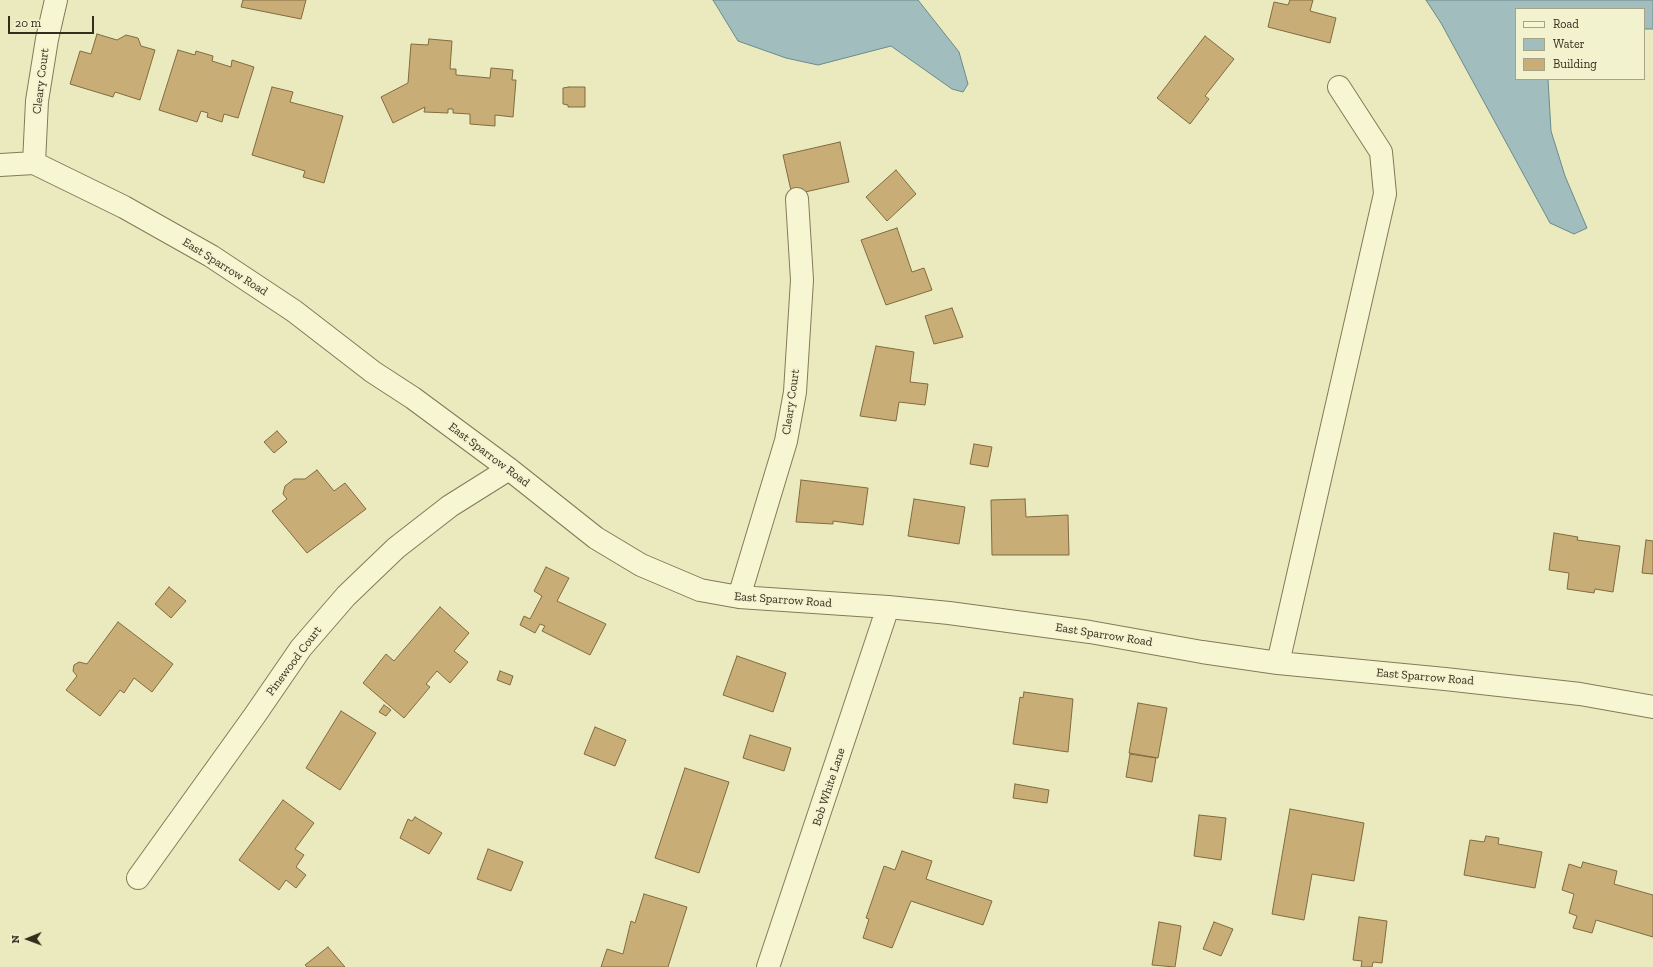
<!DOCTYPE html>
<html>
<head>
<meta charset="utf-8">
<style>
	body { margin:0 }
	#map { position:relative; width:1653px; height:967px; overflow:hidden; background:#ebeabf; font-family:"Zilla Slab",serif }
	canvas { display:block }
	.legend { position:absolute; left:1515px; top:8px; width:130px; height:72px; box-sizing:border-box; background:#f3f2ce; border:1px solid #a6a387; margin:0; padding:5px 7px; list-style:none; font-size:12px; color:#332d1c }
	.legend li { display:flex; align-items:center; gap:8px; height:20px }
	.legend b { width:20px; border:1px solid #a6a387 }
	.north { position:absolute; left:8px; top:919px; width:40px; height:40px; -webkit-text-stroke:3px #f3f2ce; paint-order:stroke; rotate:269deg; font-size:11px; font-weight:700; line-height:16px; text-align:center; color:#332d1c }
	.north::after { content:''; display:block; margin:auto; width:14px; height:18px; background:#332d1c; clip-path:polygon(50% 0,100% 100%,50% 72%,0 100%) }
	.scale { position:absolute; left:8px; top:16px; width:86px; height:18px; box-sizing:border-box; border:2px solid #332d1c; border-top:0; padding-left:5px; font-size:12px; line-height:14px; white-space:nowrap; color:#332d1c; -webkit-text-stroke:3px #f3f2ce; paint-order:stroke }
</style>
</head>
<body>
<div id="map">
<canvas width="1653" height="967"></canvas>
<ul class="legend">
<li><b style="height:5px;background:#f7f6d2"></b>Road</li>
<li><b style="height:11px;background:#a2bdbd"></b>Water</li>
<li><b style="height:11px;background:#c8ae76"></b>Building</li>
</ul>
<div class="north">N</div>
<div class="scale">20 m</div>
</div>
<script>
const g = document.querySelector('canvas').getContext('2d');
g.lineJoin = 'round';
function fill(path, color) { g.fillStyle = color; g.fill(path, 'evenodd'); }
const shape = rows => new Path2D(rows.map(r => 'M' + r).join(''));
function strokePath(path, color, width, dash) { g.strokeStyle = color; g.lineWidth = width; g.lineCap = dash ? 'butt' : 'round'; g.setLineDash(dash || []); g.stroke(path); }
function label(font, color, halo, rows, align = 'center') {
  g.font = font + ' "Zilla Slab",serif'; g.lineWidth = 3; g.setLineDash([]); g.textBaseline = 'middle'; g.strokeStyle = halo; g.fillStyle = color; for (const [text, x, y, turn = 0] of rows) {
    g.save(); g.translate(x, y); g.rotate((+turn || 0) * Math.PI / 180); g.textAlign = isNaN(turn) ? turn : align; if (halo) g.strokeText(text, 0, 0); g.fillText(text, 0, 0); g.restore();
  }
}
const water = shape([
	[713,0,918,0,959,52,968,84,963,92,952,89,891,46,818,65,786,58,738,41,713,0],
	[1426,0,1653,0,1653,29,1644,29,1644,9,1516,9,1516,79,1548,79,1551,131,1565,176,1587,228,1574,234,1550,223,1441,23,1426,0]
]);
const building = shape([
	[243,0,306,0,301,19,241,7,243,0],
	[1290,0,1313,0,1310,11,1336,18,1330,43,1268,27,1274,2,1288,5,1290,0],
	[97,34,117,40,126,35,138,38,141,46,155,50,140,100,115,92,113,97,70,84,80,51,91,54,97,34],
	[1205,36,1234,59,1205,96,1209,99,1190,124,1157,98,1205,36],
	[429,39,452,41,450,69,456,69,456,75,490,78,491,68,513,70,512,80,516,80,513,117,495,115,495,126,470,124,470,114,453,113,453,109,448,109,448,113,424,112,425,107,393,123,381,97,408,83,411,44,428,45,429,39],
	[178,50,195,55,196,51,213,56,212,61,231,67,232,60,254,67,238,118,224,114,222,122,207,117,208,113,201,111,197,122,159,110,178,50],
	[272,87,293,92,290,102,343,116,324,183,303,177,305,171,252,155,272,87],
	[569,87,585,87,585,107,568,107,568,105,563,104,563,88,569,87],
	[840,142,849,182,792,195,783,155,840,142],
	[896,170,916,194,887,221,866,197,896,170],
	[897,228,912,272,924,268,932,290,886,305,861,240,897,228],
	[952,308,963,337,934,344,925,316,952,308],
	[876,346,914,352,910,382,928,384,925,405,899,402,896,421,860,416,876,346],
	[277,431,287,442,274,453,264,442,277,431],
	[974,444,992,447,988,467,970,464,974,444],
	[317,470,334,491,345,483,366,509,307,553,272,511,287,499,283,494,285,486,294,479,305,479,317,470],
	[801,480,868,488,863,525,833,521,833,524,796,522,801,480],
	[914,499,965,507,959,544,908,536,914,499],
	[1025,499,1026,517,1068,515,1069,555,992,555,991,500,1025,499],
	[1554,533,1578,537,1577,540,1620,546,1613,592,1595,589,1594,593,1567,589,1569,573,1549,570,1554,533],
	[1646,540,1653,541,1653,574,1642,573,1646,540],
	[546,567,569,578,557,601,606,624,590,655,542,631,545,626,540,624,535,633,520,625,524,616,530,619,542,596,534,591,546,567],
	[169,587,186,601,171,618,155,604,169,587],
	[440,607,469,633,454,651,468,662,450,683,437,671,426,684,430,687,404,718,363,683,386,654,394,661,440,607],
	[118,622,173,664,152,692,134,678,124,693,120,690,100,716,66,690,77,676,73,671,74,665,79,662,87,664,118,622],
	[737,656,786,673,773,712,723,695,737,656],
	[500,671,513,676,510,685,497,680,500,671],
	[1024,692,1073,699,1068,752,1013,744,1020,697,1023,698,1024,692],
	[1138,703,1167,708,1158,758,1129,753,1138,703],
	[384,705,391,710,386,716,379,712,384,705],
	[341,711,376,733,340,790,306,768,341,711],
	[595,727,626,740,615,766,584,754,595,727],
	[750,735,791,748,784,771,743,758,750,735],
	[1130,754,1156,758,1152,782,1126,777,1130,754],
	[685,768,729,782,699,873,655,858,685,768],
	[1015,784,1049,790,1047,803,1013,798,1015,784],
	[283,800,314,823,295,849,304,855,296,867,306,875,296,888,286,880,279,890,239,860,283,800],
	[1290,809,1364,823,1354,881,1312,874,1304,920,1272,914,1290,809],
	[1199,815,1226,818,1221,860,1194,856,1199,815],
	[415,817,442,833,429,854,400,838,408,819,412,821,415,817],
	[1486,836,1499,838,1498,844,1542,852,1535,888,1464,875,1470,840,1484,842,1486,836],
	[488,849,523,862,511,891,477,879,488,849],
	[902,851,932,861,926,879,992,901,983,925,911,901,892,948,863,938,869,919,866,918,884,866,895,870,902,851],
	[1583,862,1617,871,1614,884,1653,895,1653,937,1596,920,1592,933,1573,928,1577,916,1569,913,1574,894,1562,890,1569,864,1581,868,1583,862],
	[644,894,687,907,668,967,601,967,607,949,623,954,631,921,635,923,644,894],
	[1359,917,1387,921,1382,963,1373,962,1372,967,1361,967,1362,961,1353,960,1359,917],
	[1159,922,1181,926,1175,967,1152,965,1159,922],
	[1214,922,1233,929,1221,956,1203,949,1214,922],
	[328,947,345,967,307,967,305,965,328,947]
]);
const minor = shape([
	[34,163,37,101,47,39,56,0],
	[0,165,34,163,124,207,211,256,294,311,373,372,413,398,509,469,596,538,641,565,700,590,739,597,888,607,949,613,1090,632,1202,652,1278,663,1445,679,1580,694,1653,707],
	[739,597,786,441,795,392,802,280,797,199],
	[1278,663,1385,194,1381,152,1339,87],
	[138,878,255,715,301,648,346,596,396,548,450,506,509,469],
	[768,967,888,607]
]);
const streetNames = [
	["Cleary Court",41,81,-83],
	["East Sparrow Road",225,267,32],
	["Cleary Court",791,402,-82],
	["East Sparrow Road",489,455,37],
	["East Sparrow Road",783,600,4],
	["East Sparrow Road",1104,635,9],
	["Pinewood Court",294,661,-53],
	["East Sparrow Road",1425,677,5],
	["Bob White Lane",829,787,-72]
];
fill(water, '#a2bdbd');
strokePath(water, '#6a8a8a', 1);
fill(building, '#c8ae76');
strokePath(building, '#816b3f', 1);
strokePath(minor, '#837a58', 24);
strokePath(minor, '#f7f6d2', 22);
label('12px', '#332d1c', '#f3f2ce', streetNames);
</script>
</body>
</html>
